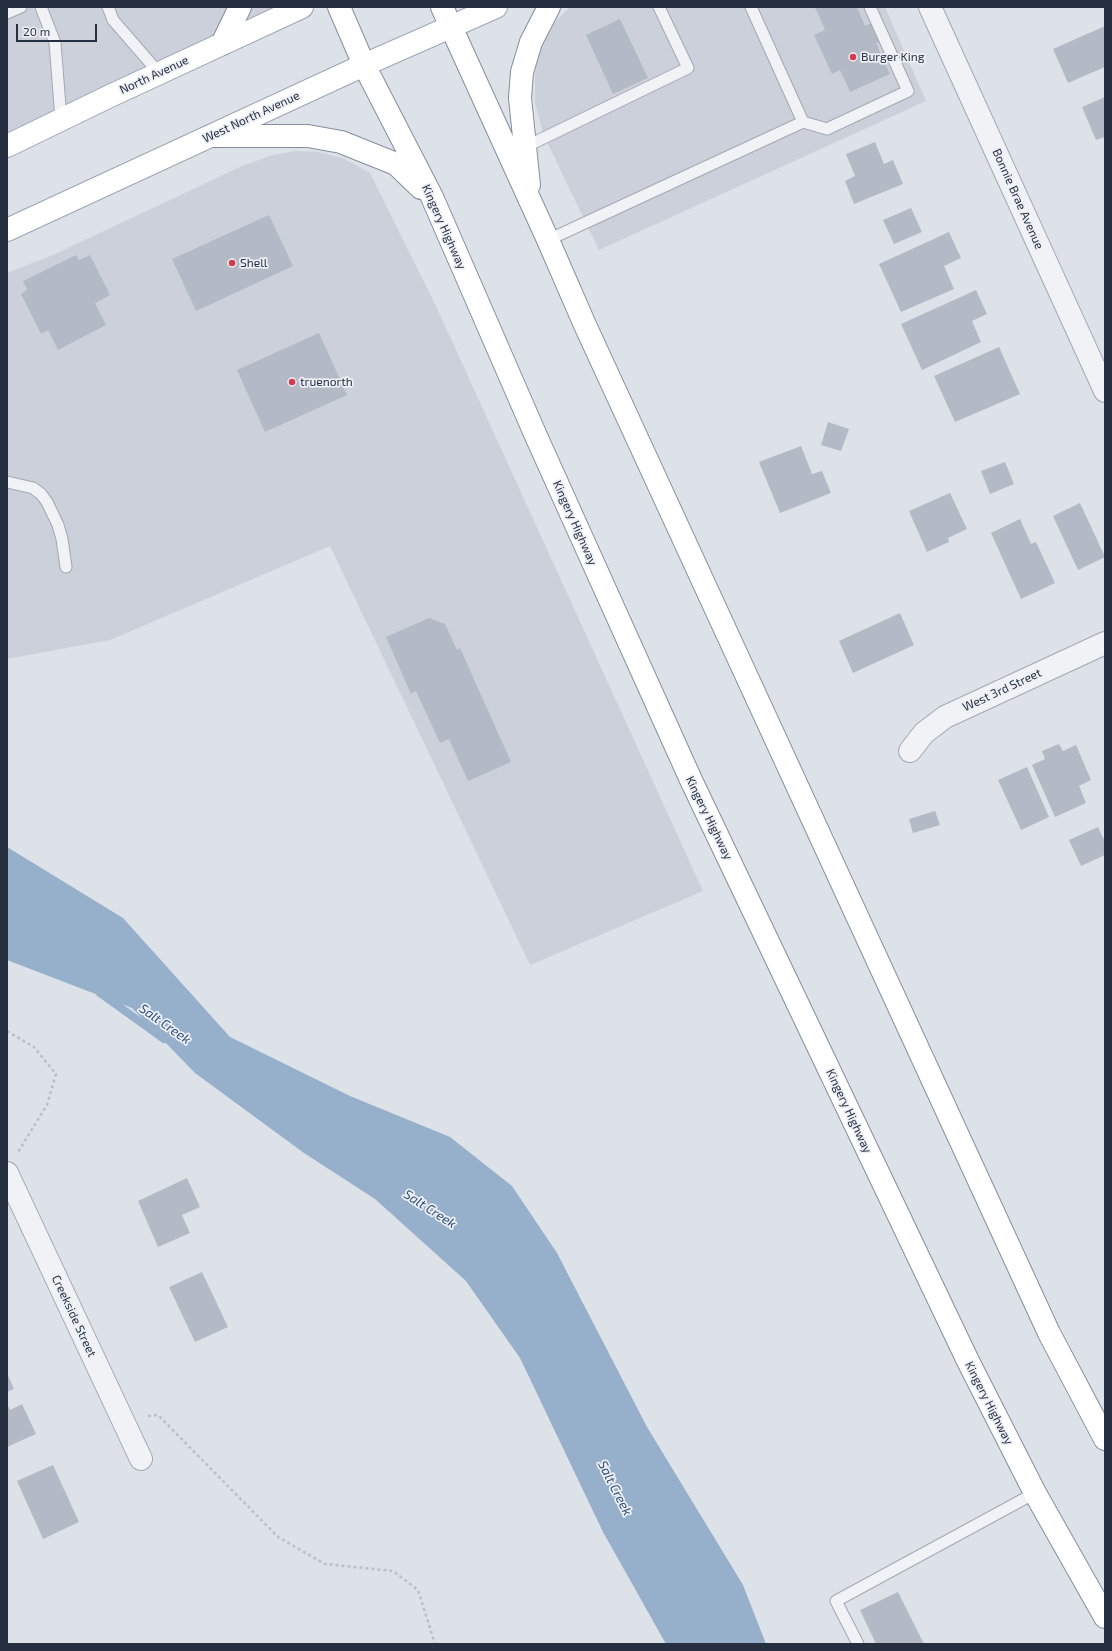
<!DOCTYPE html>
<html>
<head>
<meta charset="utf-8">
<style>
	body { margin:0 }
	#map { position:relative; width:1112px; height:1651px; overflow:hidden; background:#dde1e8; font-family:"Exo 2",sans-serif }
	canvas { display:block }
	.frame { position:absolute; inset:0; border:8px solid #262f40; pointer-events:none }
	.scale { position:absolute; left:16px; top:24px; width:81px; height:18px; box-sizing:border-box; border:2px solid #262f40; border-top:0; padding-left:5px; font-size:12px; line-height:14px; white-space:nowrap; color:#262f40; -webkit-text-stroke:3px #edf0f6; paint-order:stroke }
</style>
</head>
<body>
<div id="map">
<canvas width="1112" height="1651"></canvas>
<div class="frame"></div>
<div class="scale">20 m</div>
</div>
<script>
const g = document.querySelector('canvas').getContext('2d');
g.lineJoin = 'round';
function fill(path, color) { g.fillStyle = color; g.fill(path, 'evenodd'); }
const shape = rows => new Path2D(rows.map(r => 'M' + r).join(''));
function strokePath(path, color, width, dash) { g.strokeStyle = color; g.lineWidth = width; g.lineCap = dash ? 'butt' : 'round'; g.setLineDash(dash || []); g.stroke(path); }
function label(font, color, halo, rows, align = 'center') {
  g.font = font + ' "Exo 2",sans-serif'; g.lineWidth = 3.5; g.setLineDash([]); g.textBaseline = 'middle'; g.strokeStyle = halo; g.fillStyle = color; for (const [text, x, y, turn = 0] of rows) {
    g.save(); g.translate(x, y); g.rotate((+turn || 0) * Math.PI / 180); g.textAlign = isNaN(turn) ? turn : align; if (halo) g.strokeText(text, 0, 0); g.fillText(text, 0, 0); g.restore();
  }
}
const built = shape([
	[7,7,276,7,7,134],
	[570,7,885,7,926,101,599,250,544,136,535,103,535,71,542,44,555,22],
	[296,151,318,152,345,159,370,173,435,304,703,891,530,965,330,546,110,640,7,659,7,273,53,255,242,166,273,155]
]);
const water = shape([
	[7,847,123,918,230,1037,350,1096,450,1137,512,1186,557,1253,647,1427,743,1585,766,1644,666,1644,603,1532,520,1358,466,1281,375,1199,304,1153,195,1073,132,1008,7,960]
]);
const stream = shape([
	[100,993,164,1039]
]);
const building = shape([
	[815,7,857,7,865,26,871,23,879,42,876,43,890,74,850,92,840,70,832,74,814,35,825,30],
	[620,19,648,78,613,94,586,35],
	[1105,26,1105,67,1068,83,1053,49],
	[1105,97,1105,137,1096,140,1082,107],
	[875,142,884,164,893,160,903,184,854,204,845,181,855,176,846,154],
	[911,208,922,232,894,244,883,220],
	[269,215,293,266,196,311,172,259],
	[949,232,961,258,944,266,954,289,901,312,879,264],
	[76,255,79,260,90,255,110,295,95,303,106,325,58,350,48,330,41,334,21,294,27,290,23,281],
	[976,290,987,314,972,321,981,342,922,370,901,324],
	[319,333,347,395,265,432,237,370],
	[999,347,1020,394,955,422,934,376],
	[828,422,849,429,841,451,821,445],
	[801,446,812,474,822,471,831,493,780,513,759,462],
	[1005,462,1014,484,990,494,981,471],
	[950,493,967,529,948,538,949,542,927,552,909,511],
	[1080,503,1105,557,1078,570,1053,516],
	[1020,519,1031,544,1036,542,1055,583,1021,599,991,533],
	[900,613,914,645,853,673,839,641],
	[429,618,445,624,457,650,460,648,511,762,468,781,449,739,440,743,416,691,411,694,386,637],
	[1059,744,1063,751,1076,745,1091,780,1079,786,1086,803,1055,817,1032,765,1045,759,1042,751],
	[1027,767,1049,817,1021,830,998,780],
	[935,811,940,825,913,833,909,819],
	[1098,827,1105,842,1105,855,1081,866,1069,840],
	[187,1178,200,1207,182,1215,190,1233,158,1247,138,1201],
	[202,1272,228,1327,195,1342,169,1287],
	[7,1373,14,1389,7,1392],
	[7,1404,10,1410,22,1404,36,1434,7,1447],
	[53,1465,79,1522,43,1539,17,1481],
	[898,1592,924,1644,876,1644,860,1610]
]);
const path = shape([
	[7,1031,34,1047,56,1074,47,1105,18,1152],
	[148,1416,158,1415,278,1537,325,1564,393,1571,418,1590,435,1644]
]);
const service = shape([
	[41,7,55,43,61,119],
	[108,7,113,20,159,73],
	[7,13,21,7],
	[803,122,827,129,908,91,870,7],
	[525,147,688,68,659,7],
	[548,240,803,122,751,7],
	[7,482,33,488,41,494,47,502,58,525,62,539,66,567],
	[858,1644,836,1601,1035,1493]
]);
const minor = shape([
	[930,7,1105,391],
	[910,751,924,733,945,717,1105,643],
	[7,1173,141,1459]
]);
const primary = shape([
	[7,146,110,96,302,7],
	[7,230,364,65,496,7]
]);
const trunk = shape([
	[339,7,364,65,432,197,536,436,691,780,968,1361,1035,1493,1105,1617],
	[442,7,548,240,585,325,1049,1333,1105,1439],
	[222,44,240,7],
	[211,136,308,136,341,142,396,164,421,188],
	[529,185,520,98,522,72,531,42,549,7]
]);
const markers = [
	[853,57,4,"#d7394e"],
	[232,263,4,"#d7394e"],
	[292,382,4,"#d7394e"]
];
const poiNames = [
	["Burger King",861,57],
	["Shell",240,263],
	["truenorth",300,382]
];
const streetNames = [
	["North Avenue",154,75,-25],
	["West North Avenue",251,117,-25],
	["Bonnie Brae Avenue",1018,199,66],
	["Kingery Highway",444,227,66],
	["Kingery Highway",575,523,66],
	["West 3rd Street",1002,690,-25],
	["Kingery Highway",709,818,64],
	["Kingery Highway",849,1111,65],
	["Creekside Street",74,1316,65],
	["Kingery Highway",989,1403,63]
];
const waterNames = [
	["Salt Creek",165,1024,35],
	["Salt Creek",430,1209,33],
	["Salt Creek",615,1488,63]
];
fill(built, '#cbd0da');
fill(water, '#96afcb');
strokePath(stream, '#96afcb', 8);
fill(building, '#b4bac5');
strokePath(service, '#a2a8b2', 13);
strokePath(minor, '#a2a8b2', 24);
strokePath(primary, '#9ca5b5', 24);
strokePath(trunk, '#848ea0', 24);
strokePath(path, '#bbbfc7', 2.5, [3, 3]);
strokePath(service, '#f0f2f6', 11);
strokePath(minor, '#f0f2f6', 22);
strokePath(primary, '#fff', 22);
strokePath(trunk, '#fff', 22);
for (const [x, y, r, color] of markers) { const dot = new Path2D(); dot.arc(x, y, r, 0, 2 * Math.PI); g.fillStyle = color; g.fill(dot); strokePath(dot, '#edf0f6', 1.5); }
label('12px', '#262f40', '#edf0f6', poiNames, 'left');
label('12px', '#262f40', '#edf0f6', streetNames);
label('italic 13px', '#2d4d76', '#edf0f6', waterNames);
</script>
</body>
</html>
